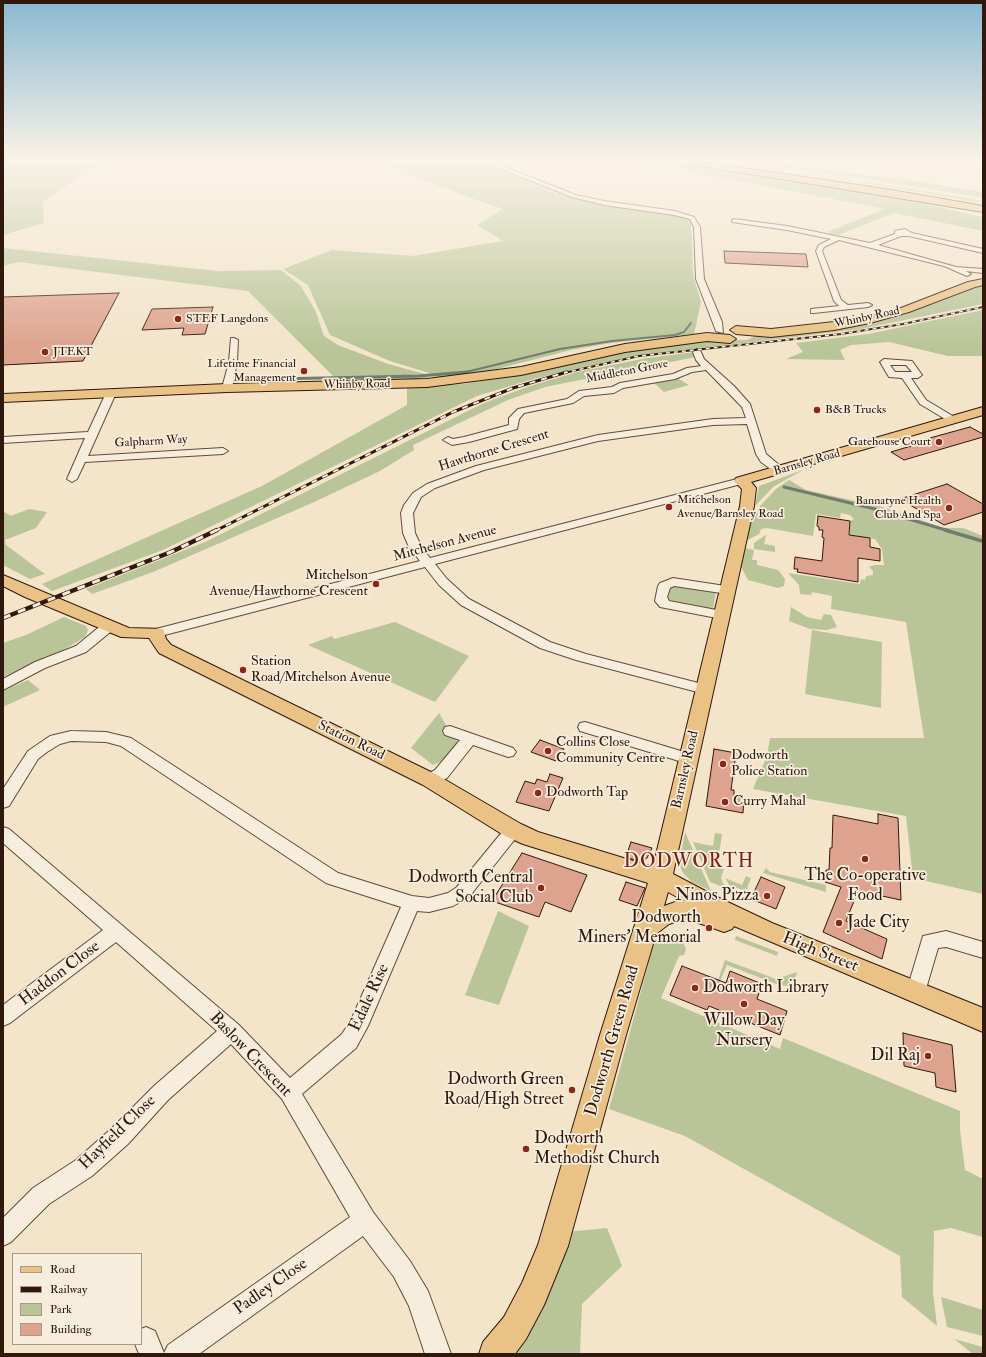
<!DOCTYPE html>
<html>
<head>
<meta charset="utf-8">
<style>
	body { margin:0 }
	#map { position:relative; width:986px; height:1357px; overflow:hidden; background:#f3e4ca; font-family:"IM FELL Double Pica",serif }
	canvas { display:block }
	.frame { position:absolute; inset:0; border:4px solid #30180d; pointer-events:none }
	.legend { position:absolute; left:12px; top:1253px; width:130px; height:92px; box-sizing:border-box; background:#f7eddd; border:1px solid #a7988a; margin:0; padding:5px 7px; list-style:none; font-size:12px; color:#30180d }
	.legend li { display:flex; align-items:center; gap:8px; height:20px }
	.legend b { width:20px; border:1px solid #a7988a }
</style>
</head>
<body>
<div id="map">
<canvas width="986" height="1357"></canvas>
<div class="frame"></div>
<ul class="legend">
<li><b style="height:5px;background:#eac285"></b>Road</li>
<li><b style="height:5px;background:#30180d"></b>Railway</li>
<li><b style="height:11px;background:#b9c598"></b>Park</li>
<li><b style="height:11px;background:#dea38e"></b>Building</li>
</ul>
</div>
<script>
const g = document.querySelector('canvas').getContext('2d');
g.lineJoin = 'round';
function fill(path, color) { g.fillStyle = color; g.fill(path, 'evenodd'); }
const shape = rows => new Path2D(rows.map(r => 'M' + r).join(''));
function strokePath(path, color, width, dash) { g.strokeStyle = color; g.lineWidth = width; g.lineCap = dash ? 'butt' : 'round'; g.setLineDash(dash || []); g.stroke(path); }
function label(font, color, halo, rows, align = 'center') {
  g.font = font + ' "IM FELL Double Pica",serif'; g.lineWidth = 3.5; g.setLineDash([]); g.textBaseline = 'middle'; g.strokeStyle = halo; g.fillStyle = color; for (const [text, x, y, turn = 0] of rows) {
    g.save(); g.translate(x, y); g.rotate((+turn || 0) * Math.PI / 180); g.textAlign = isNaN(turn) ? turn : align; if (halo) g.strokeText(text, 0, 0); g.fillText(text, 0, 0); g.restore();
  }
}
const green = shape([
	[3,159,116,159,79,176,43,202,44,223,3,235],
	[379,159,487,159,498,167,550,191,572,197,592,203,673,214,687,218,691,222,693,275,701,302,694,334,611,343,571,350,493,370,439,379,429,373,390,361,330,335,308,285,283,269,332,250,413,256,503,241,477,225,503,209,476,200,405,173],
	[625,159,654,159,940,207,983,217,983,231,894,213,838,235,827,232,885,209],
	[718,159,733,159,914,181,983,192,983,198,878,180],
	[822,176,931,192,983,201,983,203],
	[3,248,218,271,281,270,301,286,316,312,324,336,338,345,388,364,425,374,429,379,337,380,248,291,18,262,3,266],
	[980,285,983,285,983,304,861,329,643,355,537,378,477,396,163,550,52,591,42,584,262,486,407,405,407,387,463,384,502,378,540,371,592,357,644,348,717,340,747,340,755,336,827,329,888,318,936,303],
	[983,310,983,356,948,356,889,342,851,345,840,350,845,360,786,359,803,352,796,343,868,334],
	[695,352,696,357,545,387,508,400,413,445,414,450,380,471,312,503,153,572,92,594,86,589,205,542,484,403,530,386,577,372,647,358],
	[677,378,689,385,664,392,653,382],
	[803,470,773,487,755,506,759,486],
	[789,480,806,490,882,507,944,528,963,528,983,536,983,894,913,878,906,816,753,789,767,756,770,738,924,738,906,622,831,609,832,596,812,592,811,595,800,594,799,585,788,573,860,584,861,579,865,580,866,576,873,575,873,571,869,567,874,565,884,565,882,549,875,539,850,535,850,521,854,519,850,515,841,513,840,518,816,514,813,536,767,528,761,529,759,534,746,541,752,520,760,506,776,489],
	[29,509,47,512,36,528,5,540,6,545,45,574,30,579,3,565,3,511,11,516],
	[766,535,764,544,775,546,775,552,754,549,754,543],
	[744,548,754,550,752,560,757,560,757,565,778,570,785,579,784,586,778,588,748,580,741,567],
	[678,586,714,592,716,591,713,609,712,611,670,600,667,598,670,588],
	[791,607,807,617,821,620,824,614,831,615,837,627,827,630,810,629,789,621],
	[64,617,86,626,88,630,85,637,62,651,3,677,3,643,26,635],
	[395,622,469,656,435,702,308,645,332,636,334,639],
	[812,630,882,642,881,708,805,694],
	[28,680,40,690,3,707,3,691],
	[439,713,447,727,442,733,455,738,458,743,443,761,433,765,411,748],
	[685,832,711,891,692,882,683,873,679,864],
	[715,833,722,834,720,848,714,864,724,869,721,878,723,883,728,888,744,894,744,895,710,882,693,842,713,846],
	[766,868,770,872,826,885,826,892,763,873],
	[746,876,751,878,746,891,729,885,725,878,742,885],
	[498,911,529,926,499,1005,465,995],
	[663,931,674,936,683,932,692,938,686,940,684,945,686,949,684,955,679,956,661,998,780,1049,783,1038,960,1111,960,1130,965,1170,983,1179,983,1237,951,1228,934,1231,933,1292,937,1326,902,1297,900,1256,685,1136,609,1109,653,947],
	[736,936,778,952,777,956,735,940],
	[725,960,776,979,797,972,794,983,788,986,779,985,727,965,720,981,718,980],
	[607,1228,622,1266,582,1304,580,1354,511,1354,566,1232],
	[941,1297,983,1310,983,1336,947,1327],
	[954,1339,983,1347,983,1354,973,1354]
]);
const streamFar3 = shape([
	[460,159,470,163]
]);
const streamFar2 = shape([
	[462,373,560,349,612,341,675,335,684,332,691,323]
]);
const streamFar1 = shape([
	[273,379,419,376,467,372],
	[784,487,875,509,949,531]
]);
const stream = shape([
	[945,530,982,541]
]);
const building = shape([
	[724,251,806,254,808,267,725,263,724,251],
	[119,293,83,361,3,365,3,297,119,293],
	[213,307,205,334,182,335,184,328,142,330,152,309,213,307],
	[970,427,983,434,983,437,904,460,891,452,911,446,908,444,970,427],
	[947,484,983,504,983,512,944,525,900,499,947,484],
	[818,516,850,521,849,535,870,538,870,547,880,549,880,561,858,558,858,582,797,572,798,569,794,569,795,557,822,561,824,538,822,537,823,530,819,530,819,527,817,526,818,516],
	[540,740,564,749,556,761,531,752,540,740],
	[714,749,736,753,731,790,734,790,734,796,744,798,743,813,706,806,714,749],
	[550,774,563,778,549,811,516,802,525,781,535,784,537,779,547,782,550,774],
	[878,814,898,818,901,900,858,891,846,921,887,939,882,959,823,932,841,887,825,882,826,870,829,870,830,848,832,848,833,815,878,824,878,814],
	[631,842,652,848,647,858,641,862,626,857,631,842],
	[522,853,587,875,571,912,545,902,539,917,492,901,522,853],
	[761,877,785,887,776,909,751,899,761,877],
	[626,882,645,888,637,906,619,900,626,882],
	[682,966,726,983,730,971,762,984,757,999,787,1011,780,1035,709,1006,707,1010,670,995,682,966],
	[903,1033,952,1045,956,1092,936,1087,935,1073,904,1066,903,1033]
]);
const minor = shape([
	[488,159,494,159,505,167,576,195,604,201,675,211,694,217,700,227,704,279,722,322,723,333,716,331,696,279,694,227,690,219,674,215,604,205,572,197,501,169,488,159],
	[734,219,787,226,870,243,895,234,895,231,905,229,912,233,983,249,983,253,909,236,901,236,878,245,956,267,983,269,983,273,966,271,971,274,967,276,944,266,839,240,824,247,822,251,841,300,848,305,868,303,872,305,868,307,814,313,811,313,811,309,839,306,834,301,816,251,819,245,831,239,787,230,732,222,732,220,734,219],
	[231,338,234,338,238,340,237,362,232,388,227,391,222,388,229,362,231,338],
	[697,349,700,350,704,359,734,386,750,404,766,454,784,469,785,471,784,473,776,473,761,462,756,454,747,424,713,425,598,441,484,470,435,488,421,497,413,513,415,533,421,546,430,558,737,479,745,479,746,481,745,483,435,564,447,579,469,599,550,642,586,654,710,686,712,689,710,692,705,694,576,660,540,648,461,605,439,585,425,567,157,637,152,636,150,633,152,630,420,561,409,547,403,533,401,513,404,505,413,493,427,484,476,466,598,435,713,419,746,418,742,407,706,370,692,372,675,379,623,388,614,393,584,396,573,403,524,413,519,419,517,429,469,442,452,445,443,440,448,437,453,439,464,437,509,425,509,418,518,409,567,399,579,391,612,387,620,383,673,374,687,368,701,366,696,360,693,352,697,349],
	[884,359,912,361,922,375,918,378,911,378,926,400,956,418,958,420,956,422,950,422,920,404,902,378,889,377,880,362,884,359],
	[890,365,906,365,912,372,895,372,890,365],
	[111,390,116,393,88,456,223,448,228,451,223,454,85,462,77,479,72,482,67,479,85,438,3,443,3,437,88,432,106,393,111,390],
	[673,578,732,587,734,590,728,594,674,586,670,588,667,597,669,601,727,612,728,615,727,618,722,619,660,607,655,601,658,586,660,583,673,578],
	[109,622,114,623,116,626,114,629,86,652,45,668,3,690,3,679,35,662,76,646,104,623,109,622],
	[585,722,694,755,697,759,694,763,689,764,580,731,578,727,580,723,585,722],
	[450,726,513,748,516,752,513,756,508,757,473,745,447,778,430,786,424,784,422,780,424,776,435,770,460,740,445,735,443,731,445,727,450,726],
	[71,731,106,732,131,738,338,873,412,896,429,898,448,893,457,887,507,826,513,824,519,826,521,830,519,834,469,897,453,906,429,912,417,911,368,1026,356,1048,302,1094,373,1212,410,1261,428,1291,451,1354,425,1354,409,1306,394,1277,363,1236,199,1354,139,1354,135,1344,141,1344,141,1329,146,1327,155,1331,164,1353,168,1345,350,1217,282,1099,231,1044,168,1100,128,1144,92,1176,49,1204,11,1242,3,1246,3,1218,33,1188,76,1160,112,1128,154,1086,217,1031,116,942,10,1023,3,1026,3,1005,103,930,3,843,3,827,9,829,239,1025,290,1078,342,1034,351,1020,401,907,326,883,121,746,106,742,71,741,60,744,47,752,38,759,9,806,3,808,3,789,28,751,50,736,71,731],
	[946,931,983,942,983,958,946,947,938,948,923,999,916,1002,909,999,906,993,923,936,946,931]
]);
const major = shape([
	[983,407,983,415,751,482,756,488,754,506,673,874,715,896,772,923,983,1008,983,1032,734,926,732,929,724,932,693,921,678,921,669,924,656,934,626,1035,568,1246,544,1305,526,1339,515,1354,479,1354,483,1342,504,1317,522,1283,538,1245,600,1035,648,883,523,844,505,836,423,785,159,653,149,638,121,637,25,597,3,586,3,575,129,628,163,629,166,639,171,645,437,775,521,824,538,832,653,867,740,506,742,489,734,481,736,478,983,407],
	[668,892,684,901,678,901,664,906,668,892]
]);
const highway = shape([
	[666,159,684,159,891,190,983,206,983,212,670,161,666,159],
	[983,279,983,285,975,287,909,312,870,323,834,330,771,337,736,334,730,330,736,326,771,329,834,322,870,316,901,308,968,282,983,279],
	[707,333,730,335,736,339,730,343,707,341,625,352,521,375,427,387,227,392,3,402,3,394,227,384,427,379,521,367,625,344,707,333]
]);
const railFar2 = shape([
	[564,373,639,356,841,334,903,324,983,307]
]);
const railFar1 = shape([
	[215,531,453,412,513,388,567,372]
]);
const rail = shape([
	[3,618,171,552,217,530]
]);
const markers = [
	[178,319,4,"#8f2418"],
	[45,352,4,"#8f2418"],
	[304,371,4,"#8f2418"],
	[817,410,4,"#8f2418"],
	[939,442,4,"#8f2418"],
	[669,507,4,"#8f2418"],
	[949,508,4,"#8f2418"],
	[376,584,4,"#8f2418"],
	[243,670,4,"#8f2418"],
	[548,751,4,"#8f2418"],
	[723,764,4,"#8f2418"],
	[538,793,4,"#8f2418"],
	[725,802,4,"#8f2418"],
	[865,859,4,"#8f2418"],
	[541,888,4,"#8f2418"],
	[767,896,4,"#8f2418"],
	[839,923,4,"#8f2418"],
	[709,928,4,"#8f2418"],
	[695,988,4,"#8f2418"],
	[744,1004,4,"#8f2418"],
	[928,1056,4,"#8f2418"],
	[572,1090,4,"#8f2418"],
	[526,1149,4,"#8f2418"]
];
const farStreetnames = [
	["Whinby Road",867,318,-12],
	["Middleton Grove",627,372,-11],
	["Whinby Road",357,385,-1],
	["Galpharm Way",151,442,-3],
	["Barnsley Road",807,463,-16]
];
const farPoinames = [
	["STEF Langdons",186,319],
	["JTEKT",53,352],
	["Lifetime Financial",296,364,"right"],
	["Management",296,378,"right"],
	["B&B Trucks",825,410],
	["Gatehouse Court",931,442,"right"],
	["Mitchelson",677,500],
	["Avenue/Barnsley Road",677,514],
	["Bannatyne Health",941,501,"right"],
	["Club And Spa",941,515,"right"]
];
const streetNames = [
	["Hawthorne Crescent",494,451,-17],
	["Mitchelson Avenue",445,544,-15],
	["Station Road",351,741,26],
	["Barnsley Road",686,770,-77]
];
const poiNames = [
	["Mitchelson",368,576,"right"],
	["Avenue/Hawthorne Crescent",368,592,"right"],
	["Station",251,662],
	["Road/Mitchelson Avenue",251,678],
	["Collins Close",556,743],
	["Community Centre",556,759],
	["Dodworth",731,756],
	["Police Station",731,772],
	["Dodworth Tap",546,793],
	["Curry Mahal",733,802]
];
const nearPoinames = [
	["The Co-operative",865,876,"center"],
	["Food",865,896,"center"],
	["Dodworth Central",533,878],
	["Social Club",533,898],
	["Ninos Pizza",759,896],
	["Dodworth",701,918],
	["Miners' Memorial",701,938],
	["Jade City",847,923,"left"],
	["Dodworth Library",703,988,"left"],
	["Willow Day",744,1021,"center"],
	["Nursery",744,1041,"center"],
	["Dil Raj",920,1056],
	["Dodworth Green",564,1080],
	["Road/High Street",564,1100],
	["Dodworth",534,1139,"left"],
	["Methodist Church",534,1159,"left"]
];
const nearStreetnames = [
	["High Street",820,953,22],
	["Haddon Close",60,974,-37],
	["Edale Rise",370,998,-65],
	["Dodworth Green Road",613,1041,-74],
	["Baslow Crescent",250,1055,46],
	["Hayfield Close",118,1133,-44],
	["Padley Close",271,1287,-35]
];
const nearQuarternames = [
	["DODWORTH",689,863]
];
fill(green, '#b9c598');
strokePath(streamFar3, '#717c70', 1.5);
strokePath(streamFar2, '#717c70', 2);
strokePath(streamFar1, '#717c70', 3);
strokePath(stream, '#717c70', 3.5);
fill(building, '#dea38e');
strokePath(building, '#30180d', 1);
strokePath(minor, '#614b3c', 2);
strokePath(major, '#30180d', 2);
strokePath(highway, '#30180d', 2);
fill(minor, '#f7eddd');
fill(major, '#eac285');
fill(highway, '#eac285');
strokePath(railFar2, '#30180d', 2);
strokePath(railFar1, '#30180d', 3);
strokePath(rail, '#30180d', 4.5);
strokePath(railFar2, '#f7eddd', 1.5, [4]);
strokePath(railFar1, '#f7eddd', 2, [6]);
strokePath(rail, '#f7eddd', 3, [8]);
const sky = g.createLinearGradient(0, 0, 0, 349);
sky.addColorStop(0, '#89b8d2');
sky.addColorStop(0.46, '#faf3e7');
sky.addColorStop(1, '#faf3e700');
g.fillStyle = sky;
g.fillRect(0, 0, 986, 349);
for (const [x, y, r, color] of markers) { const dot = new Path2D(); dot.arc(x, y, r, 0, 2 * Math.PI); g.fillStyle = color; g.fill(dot); strokePath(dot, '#f7eddd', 1.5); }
label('12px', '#30180d', '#f7eddd', farStreetnames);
label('12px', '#30180d', '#f7eddd', farPoinames, 'left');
label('14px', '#30180d', '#f7eddd', streetNames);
label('14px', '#30180d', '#f7eddd', poiNames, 'left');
label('17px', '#30180d', '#f7eddd', nearPoinames, 'right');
label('17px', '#30180d', '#f7eddd', nearStreetnames);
g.letterSpacing = '1px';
label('19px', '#7a1f14', '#f7eddd', nearQuarternames);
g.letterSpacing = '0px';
</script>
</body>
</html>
